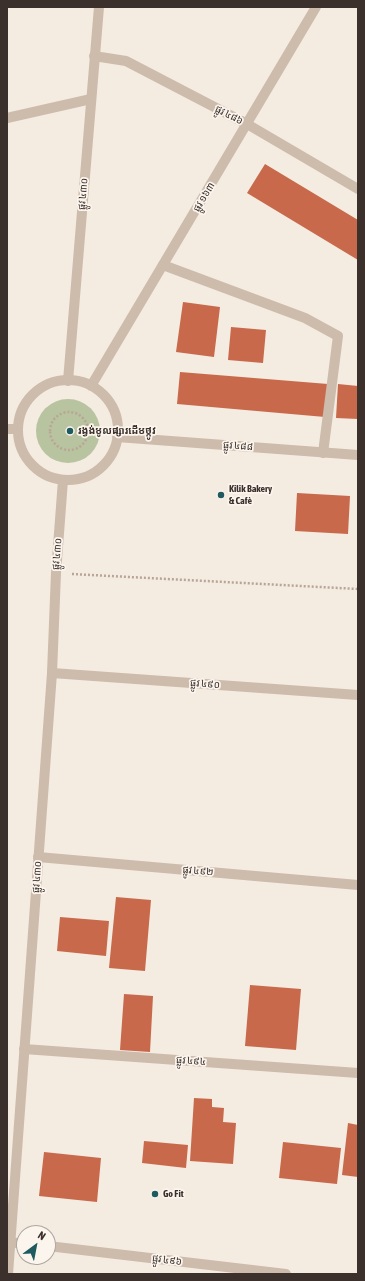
<!DOCTYPE html>
<html>
<head>
<meta charset="utf-8">
<style>
	body { margin:0 }
	#map { position:relative; width:365px; height:1281px; overflow:hidden; background:#f4ebe1; font-family:"Asap Condensed",sans-serif }
	canvas { display:block }
	.frame { position:absolute; inset:0; border:8px solid #3b302b; pointer-events:none }
	.north { position:absolute; left:16px; top:1225px; width:40px; height:40px; box-sizing:border-box; background:#fbf5ee; border:1px solid #aea6a0; border-radius:50%; rotate:32deg; font-size:11px; font-weight:700; line-height:16px; text-align:center; color:#3b302b }
	.north::after { content:''; display:block; margin:auto; width:14px; height:18px; background:#1f5a5e; clip-path:polygon(50% 0,100% 100%,50% 72%,0 100%) }
</style>
</head>
<body>
<div id="map">
<canvas width="365" height="1281"></canvas>
<div class="frame"></div>
<div class="north">N</div>
</div>
<script>
const g = document.querySelector('canvas').getContext('2d');
g.lineJoin = 'round';
function fill(path, color) { g.fillStyle = color; g.fill(path, 'evenodd'); }
const shape = rows => new Path2D(rows.map(r => 'M' + r).join(''));
function strokePath(path, color, width, dash) { g.strokeStyle = color; g.lineWidth = width; g.lineCap = dash ? 'butt' : 'round'; g.setLineDash(dash || []); g.stroke(path); }
function label(font, color, halo, rows, align = 'center') {
  g.font = font + ' "Asap Condensed","Noto Sans Khmer",sans-serif'; g.lineWidth = 3.5; g.setLineDash([]); g.textBaseline = 'middle'; g.strokeStyle = halo; g.fillStyle = color; for (const [text, x, y, turn = 0] of rows) {
    g.save(); g.translate(x, y); g.rotate((+turn || 0) * Math.PI / 180); g.textAlign = isNaN(turn) ? turn : align; if (halo) g.strokeText(text, 0, 0); g.fillText(text, 0, 0); g.restore();
  }
}
const green = shape([
	'36 431a32 32 0 1 1 64 0a32 32 0 1 1-64 0Z'
]);
const building = shape([
	[265,164,358,220,358,260,247,193],
	[183,302,220,307,214,357,176,352],
	[231,327,266,330,263,363,228,360],
	[180,372,328,384,325,417,177,404],
	[338,384,358,386,358,419,336,418],
	[297,493,350,496,348,534,295,531],
	[116,897,151,900,145,971,109,968],
	[60,917,109,921,106,956,57,951],
	[250,985,301,989,296,1050,245,1046],
	[124,994,153,996,150,1052,120,1050],
	[194,1098,212,1099,212,1107,224,1108,223,1122,236,1123,233,1164,190,1161],
	[348,1123,358,1125,358,1177,342,1175],
	[144,1141,188,1145,186,1168,142,1163],
	[283,1142,341,1148,337,1184,279,1178],
	[44,1152,101,1158,97,1202,39,1196]
]);
const path = shape([
	'50 431a19 19 0 1 1 38 0a19 19 0 1 1-38 0Z',
	[72,574,358,589]
]);
const service = shape([
	[7,118,91,99],
	[163,265,305,318,338,336,323,453]
]);
const minor = shape([
	[94,56,126,61,247,124,358,189],
	[52,673,358,695],
	[38,857,358,885],
	[24,1049,358,1073],
	[10,1242,24,1244],
	[48,1246,286,1274]
]);
const tertiary = shape([
	'18 430a50 50 0 1 1 100 0a50 50 0 1 1-100 0Z',
	[68,381,99,7],
	[91,386,316,7],
	[7,429,17,429],
	[117,437,358,455],
	[8,1274,52,673,56,573,63,480]
]);
const markers = [
	[70,431,4,"#1f5a5e"],
	[221,495,4,"#1f5a5e"],
	[155,1194,4,"#1f5a5e"]
];
const streetNames = [
	["ផ្លូវ ៤៨៦",229,115,27],
	["ផ្លូវ ៤៣០",83,194,-85],
	["ផ្លូវ ១៦៣",204,197,-59],
	["ផ្លូវ ៤៨៨",238,446,4],
	["ផ្លូវ ៤៣០",57,554,-85],
	["ផ្លូវ ៤៩០",205,684,4],
	["ផ្លូវ ៤៩២",198,871,5],
	["ផ្លូវ ៤៣០",37,877,-86],
	["ផ្លូវ ៤៩៤",191,1061,4],
	["ផ្លូវ ៤៩៦",167,1260,7]
];
const poiNames = [
	["រង្វង់មូលផ្សារដើមថ្កូវ",78,431],
	["Kilik Bakery",229,489],
	["& Cafè",229,501],
	["Go Fit",163,1194]
];
fill(green, '#b8c4a0');
fill(building, '#c8694b');
strokePath(path, '#b9a596', 2.5, [2, 2]);
strokePath(service, '#cdbbac', 10);
strokePath(minor, '#cdbbac', 10);
strokePath(tertiary, '#cdbbac', 10);
for (const [x, y, r, color] of markers) { const dot = new Path2D(); dot.arc(x, y, r, 0, 2 * Math.PI); g.fillStyle = color; g.fill(dot); strokePath(dot, '#fbf5ee', 1.5); }
label('10px', '#3b302b', '#fbf5ee', streetNames);
label('bold 10px', '#3b302b', '#fbf5ee', poiNames, 'left');
</script>
</body>
</html>
